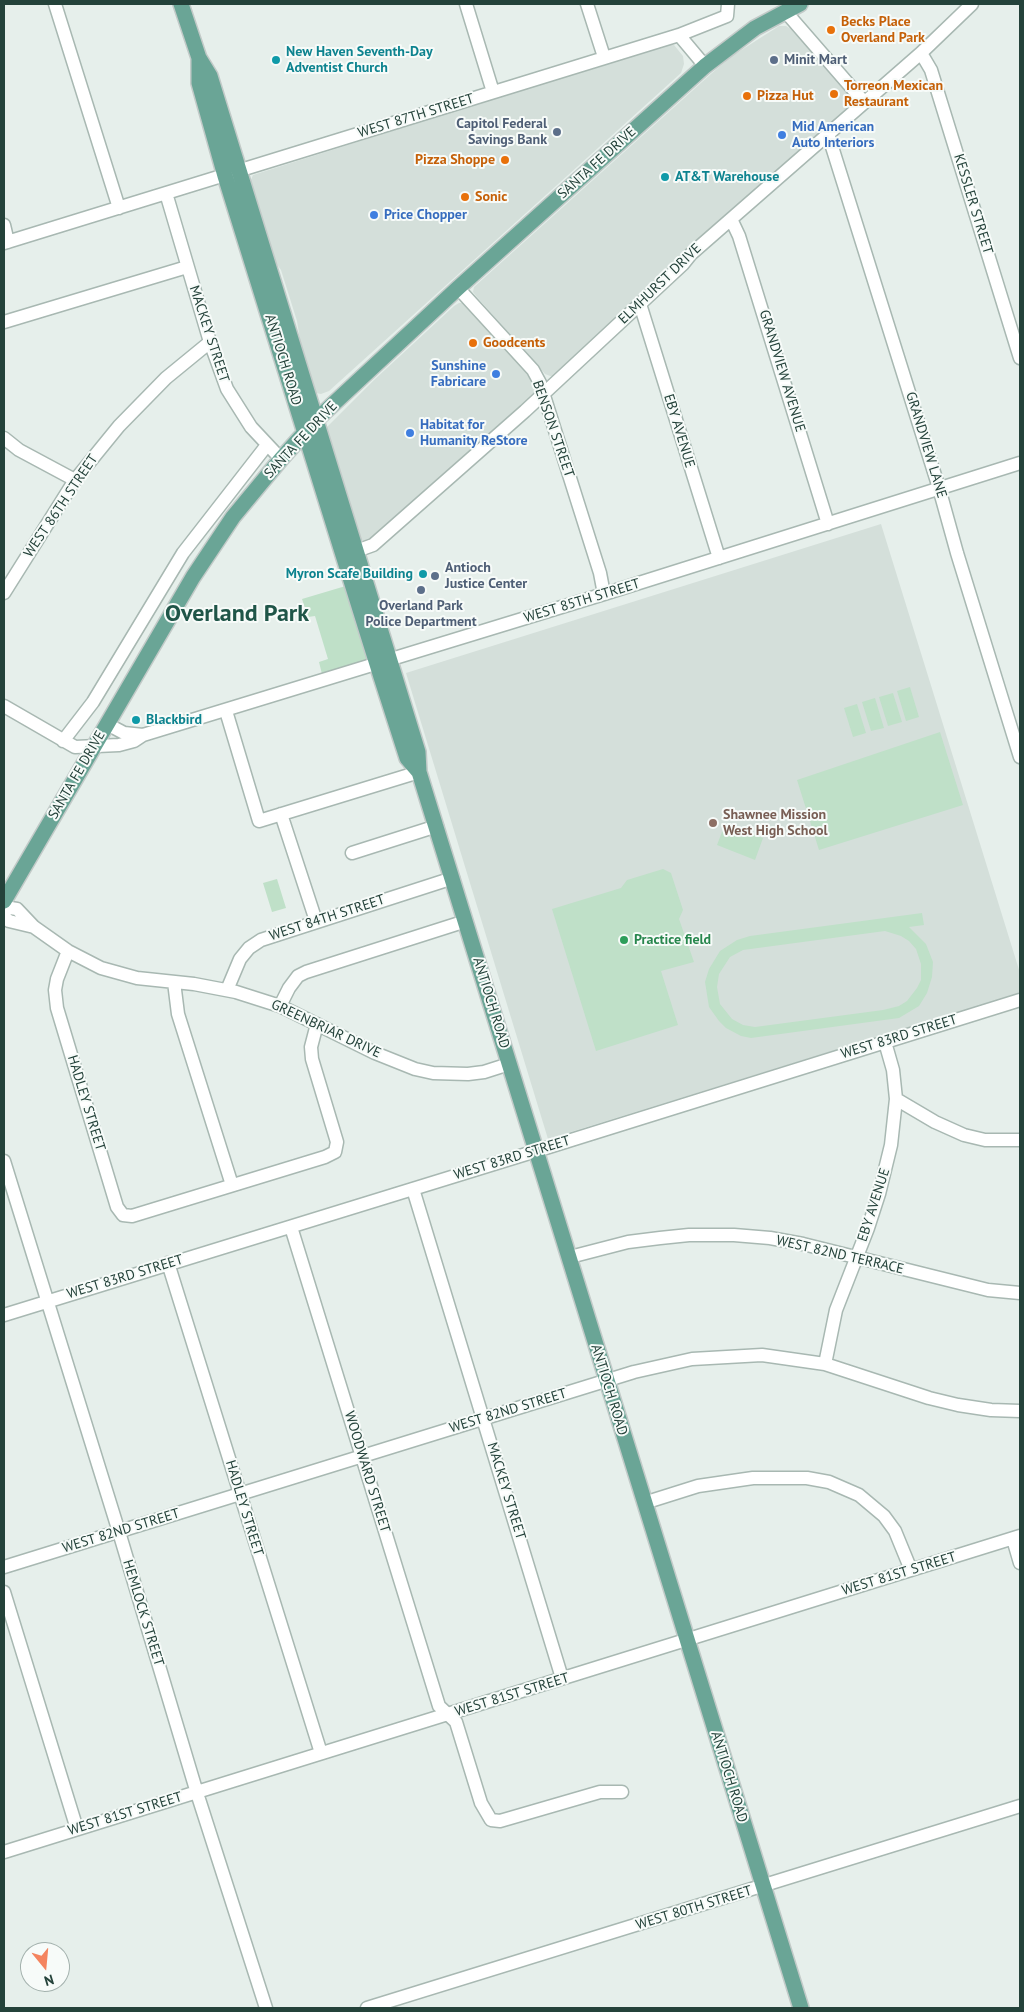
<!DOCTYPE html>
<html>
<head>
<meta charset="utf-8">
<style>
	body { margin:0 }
	#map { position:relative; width:1024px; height:2012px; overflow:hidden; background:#e6efeb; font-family:"PT Sans",sans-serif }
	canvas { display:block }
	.frame { position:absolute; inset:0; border:5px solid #24423a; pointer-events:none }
	.north { position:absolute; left:20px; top:1942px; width:50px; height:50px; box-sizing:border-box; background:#f7fbf9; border:1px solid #a3b1ad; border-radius:50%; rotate:163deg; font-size:14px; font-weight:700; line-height:20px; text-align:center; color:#24423a }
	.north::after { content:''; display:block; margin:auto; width:18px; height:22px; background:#f4845f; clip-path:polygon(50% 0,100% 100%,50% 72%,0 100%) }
</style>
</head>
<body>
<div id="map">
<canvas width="1024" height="2012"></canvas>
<div class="frame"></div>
<div class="north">N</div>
</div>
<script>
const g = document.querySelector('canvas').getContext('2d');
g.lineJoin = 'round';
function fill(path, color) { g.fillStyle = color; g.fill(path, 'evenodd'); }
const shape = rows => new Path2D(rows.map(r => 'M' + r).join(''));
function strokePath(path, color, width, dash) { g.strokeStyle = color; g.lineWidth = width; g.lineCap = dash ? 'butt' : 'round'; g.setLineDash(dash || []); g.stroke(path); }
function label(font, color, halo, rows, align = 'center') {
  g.font = font + ' "PT Sans",sans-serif'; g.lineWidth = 4; g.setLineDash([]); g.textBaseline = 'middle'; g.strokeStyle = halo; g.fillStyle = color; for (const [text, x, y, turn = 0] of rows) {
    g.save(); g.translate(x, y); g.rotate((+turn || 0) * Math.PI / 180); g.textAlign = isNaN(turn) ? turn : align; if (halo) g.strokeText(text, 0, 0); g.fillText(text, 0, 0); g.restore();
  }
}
const built = shape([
	[779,26,786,26,791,29,850,94,852,103,851,105,553,377,545,374,476,296,473,292,474,287,712,73,732,56],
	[667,44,674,45,683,56,684,64,681,73,329,391,321,394,316,393,302,352,297,321,281,270,273,259,250,182,253,175],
	[459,303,464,303,537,383,538,392,380,536,364,542,360,538,326,428,374,380,454,306],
	[881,524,1020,973,1020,993,548,1139,406,673]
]);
const green = shape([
	[349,585,368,656,365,661,322,674,319,662,328,659,315,616,308,617,302,599],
	[910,687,919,717,906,721,897,691],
	[893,693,902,722,888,726,879,697],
	[875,698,884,728,871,731,862,702],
	[857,704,866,733,853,737,844,708],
	[940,732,963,805,819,850,797,780],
	[725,824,763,838,755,860,717,845],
	[663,869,671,873,683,910,679,919,694,962,661,971,678,1025,596,1051,552,909,621,888,627,880],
	[277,879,286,908,272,912,263,883],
	[922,913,924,925,909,927,926,944,933,962,932,977,927,993,919,1006,899,1018,751,1038,741,1036,726,1028,719,1021,709,1007,705,982,709,969,720,951,737,940,750,936],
	[885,931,901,936,909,941,916,949,921,964,921,980,917,988,907,1001,899,1006,883,1010,755,1027,743,1025,732,1019,720,1004,717,987,719,974,730,957,743,950]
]);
const minor = shape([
	[55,4,119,208],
	[466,4,493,92],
	[587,4,604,57],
	[785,11,864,102],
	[679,35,705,66],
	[921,53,931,70,1020,358],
	[828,134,939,488,957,553,1020,757],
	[166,193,210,342,227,389,251,427,281,459],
	[731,219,739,236,828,524],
	[4,225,8,242],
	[4,243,679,35,727,16,728,4],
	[458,288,533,370,540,383,600,573,604,594],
	[640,304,719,558],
	[4,322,187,267],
	[4,438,19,450,75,480],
	[348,554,373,545,525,411,683,264,691,254,921,53,972,4],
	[4,593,75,480,119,426,166,378,210,342],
	[4,706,75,747,119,745,134,741,143,735,604,594,1020,463],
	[226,711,259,821,419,772],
	[107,724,124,733,143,735],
	[63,741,93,702,183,553,267,445],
	[281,814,316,921],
	[352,853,437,826],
	[4,907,17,909,34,927,68,951,101,968,137,978,194,984,236,992,280,1006,375,1053,415,1069,433,1073,468,1074,484,1072,509,1064],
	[4,917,9,921,34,927],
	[68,951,57,979,55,990,57,1008,117,1207,123,1215,132,1216,325,1157,335,1152,337,1142,312,1059,311,1047,317,1024],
	[174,982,178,1014,232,1185],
	[227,990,240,959,249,948,261,940,453,878],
	[280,1006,289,988,298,976,306,972,466,921],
	[896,1099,935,1122,964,1135,985,1140,1020,1140],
	[4,1161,119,1532,197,1793,266,2008],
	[413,1189,562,1678],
	[291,1227,439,1706,456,1722,481,1803,491,1820,500,1821,600,1792,622,1792],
	[570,1257,628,1242,660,1238,689,1235,734,1235,770,1238,803,1244,988,1290,1020,1293],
	[168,1263,321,1753],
	[4,1315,536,1151,1020,1000],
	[825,1364,836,1310,868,1228,879,1194,891,1145,896,1099,893,1070,885,1042],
	[644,1503,698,1486,753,1478,807,1478,829,1482,859,1495,884,1516,895,1531,911,1570],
	[1013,1539,1020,1563],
	[4,1567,634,1372,692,1359,762,1355,825,1364,929,1398,958,1405,991,1410,1020,1411],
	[4,1592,77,1829],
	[4,1852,1020,1536],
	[367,2008,1020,1806]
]);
const major = shape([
	[181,4,199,58,210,76,418,752,419,772,801,2008],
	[199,58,199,83,225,176,381,677,407,758,419,772],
	[4,901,193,577,233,517,281,459,316,420,458,288,705,66,755,28,800,4]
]);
const markers = [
	[831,30,5,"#e8710a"],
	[276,60,5,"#0f9aa8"],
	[774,60,5,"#5c6f8a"],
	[834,94,5,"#e8710a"],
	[747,96,5,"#e8710a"],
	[557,132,5,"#5c6f8a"],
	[782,135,5,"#3f7fe0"],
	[505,160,5,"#e8710a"],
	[665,177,5,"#0f9aa8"],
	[465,197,5,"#e8710a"],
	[374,215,5,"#3f7fe0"],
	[473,343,5,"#e8710a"],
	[496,374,5,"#3f7fe0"],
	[410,433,5,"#3f7fe0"],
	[423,574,5,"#0f9aa8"],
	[435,576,5,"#5c6f8a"],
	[421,590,5,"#5c6f8a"],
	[136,720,5,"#0f9aa8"],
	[713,823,5,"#8d6e63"],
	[624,940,5,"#2e9e5b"]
];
const foodNames = [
	["Becks Place",841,22],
	["Overland Park",841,38],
	["Torreon Mexican",844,86],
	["Restaurant",844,102],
	["Pizza Hut",757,96],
	["Pizza Shoppe",495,160,"right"],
	["Sonic",475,197],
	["Goodcents",483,343]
];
const cultureNames = [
	["New Haven Seventh-Day",286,52],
	["Adventist Church",286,68],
	["AT&T Warehouse",675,177],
	["Myron Scafe Building",413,574,"right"],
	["Blackbird",146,720]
];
const serviceNames = [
	["Minit Mart",784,60],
	["Capitol Federal",547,124,"right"],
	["Savings Bank",547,140,"right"],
	["Antioch",445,568],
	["Justice Center",445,584],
	["Overland Park",421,606,"center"],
	["Police Department",421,622,"center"]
];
const streetNames = [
	["WEST 87TH STREET",416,116,-17],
	["SANTA FE DRIVE",597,163,-42],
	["KESSLER STREET",973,204,73],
	["ELMHURST DRIVE",660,284,-44],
	["MACKEY STREET",209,334,72],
	["ANTIOCH ROAD",283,360,73],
	["GRANDVIEW AVENUE",782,371,73],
	["BENSON STREET",553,429,71],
	["EBY AVENUE",679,431,73],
	["SANTA FE DRIVE",301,440,-47],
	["GRANDVIEW LANE",926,445,73],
	["WEST 86TH STREET",61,506,-56],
	["WEST 85TH STREET",582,601,-17],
	["SANTA FE DRIVE",77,775,-60],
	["WEST 84TH STREET",327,918,-18],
	["ANTIOCH ROAD",491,1003,73],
	["GREENBRIAR DRIVE",326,1029,25],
	["WEST 83RD STREET",899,1037,-17],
	["HADLEY STREET",86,1103,73],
	["WEST 83RD STREET",512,1158,-17],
	["EBY AVENUE",874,1205,-72],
	["WEST 82ND TERRACE",840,1255,13],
	["WEST 83RD STREET",125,1277,-17],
	["ANTIOCH ROAD",609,1390,73],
	["WEST 82ND STREET",508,1411,-17],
	["WOODWARD STREET",367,1472,73],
	["MACKEY STREET",506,1491,73],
	["HADLEY STREET",244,1508,73],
	["WEST 82ND STREET",121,1531,-17],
	["WEST 81ST STREET",899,1574,-17],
	["HEMLOCK STREET",143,1613,73],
	["WEST 81ST STREET",512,1695,-17],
	["ANTIOCH ROAD",729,1777,73],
	["WEST 81ST STREET",125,1814,-17],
	["WEST 80TH STREET",694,1908,-17]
];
const shopNames = [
	["Mid American",792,127],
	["Auto Interiors",792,143],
	["Price Chopper",384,215],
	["Sunshine",486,366,"right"],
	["Fabricare",486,382,"right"],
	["Habitat for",420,425],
	["Humanity ReStore",420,441]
];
const educationNames = [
	["Shawnee Mission",723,815],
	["West High School",723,831]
];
const leisureNames = [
	["Practice field",634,940]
];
const townNames = [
	["Overland Park",237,614]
];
fill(built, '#d4dfda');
fill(green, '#bfe0c8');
strokePath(minor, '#a8b8b2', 15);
strokePath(major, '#c2cac8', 18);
strokePath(minor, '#fff', 12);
strokePath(major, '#6aa596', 15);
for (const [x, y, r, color] of markers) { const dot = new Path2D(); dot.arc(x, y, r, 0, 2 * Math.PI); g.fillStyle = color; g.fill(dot); strokePath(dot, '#f7fbf9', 2); }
label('bold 14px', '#c56008', '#f7fbf9', foodNames, 'left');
label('bold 14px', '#0d838f', '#f7fbf9', cultureNames, 'left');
label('bold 14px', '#4e5e75', '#f7fbf9', serviceNames, 'left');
label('14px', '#24423a', '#f7fbf9', streetNames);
label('bold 14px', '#366cbe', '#f7fbf9', shopNames, 'left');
label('bold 14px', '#785e54', '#f7fbf9', educationNames, 'left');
label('bold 14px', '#27864d', '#f7fbf9', leisureNames, 'left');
label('bold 24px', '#1f5548', '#f7fbf9', townNames);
</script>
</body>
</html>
